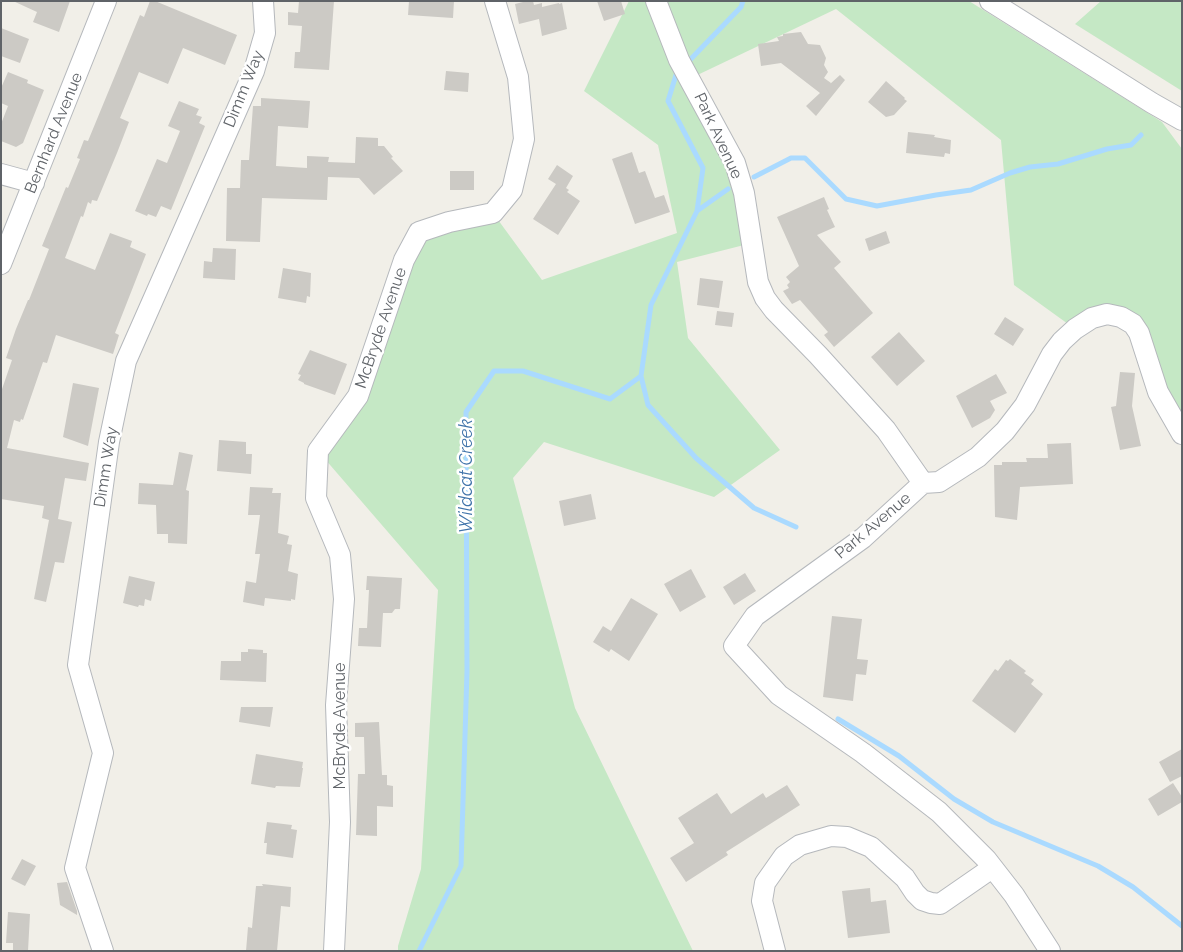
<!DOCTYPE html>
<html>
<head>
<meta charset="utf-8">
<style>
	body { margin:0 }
	#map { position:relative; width:1183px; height:952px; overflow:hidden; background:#f1efe8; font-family:Raleway,sans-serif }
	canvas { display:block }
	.frame { position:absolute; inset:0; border:2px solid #5f6368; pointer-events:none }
</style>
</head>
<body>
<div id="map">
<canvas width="1183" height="952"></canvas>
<div class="frame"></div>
</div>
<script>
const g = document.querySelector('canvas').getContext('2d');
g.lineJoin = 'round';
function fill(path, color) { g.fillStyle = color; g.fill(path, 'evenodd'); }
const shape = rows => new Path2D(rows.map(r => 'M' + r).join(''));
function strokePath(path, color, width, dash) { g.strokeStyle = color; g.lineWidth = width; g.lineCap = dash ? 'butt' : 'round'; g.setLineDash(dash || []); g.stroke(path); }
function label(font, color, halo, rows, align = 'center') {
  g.font = font + ' Raleway,sans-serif'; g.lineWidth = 5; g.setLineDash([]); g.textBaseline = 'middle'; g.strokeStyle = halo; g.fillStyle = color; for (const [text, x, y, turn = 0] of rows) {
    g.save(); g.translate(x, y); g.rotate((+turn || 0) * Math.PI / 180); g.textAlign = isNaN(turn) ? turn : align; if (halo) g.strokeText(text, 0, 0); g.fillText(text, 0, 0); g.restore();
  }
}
const green = shape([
	[629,1,969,1,1162,122,1182,149,1182,434,1121,317,1075,329,1014,285,1001,140,836,9,689,79,735,163,752,243,677,262,688,338,780,450,714,497,544,442,513,478,575,708,693,951,398,951,398,946,421,869,438,590,318,451,358,396,419,232,493,213,542,280,677,233,658,145,584,91],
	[1101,1,1182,1,1182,91,1075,24]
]);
const stream = shape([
	[686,64,741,7,743,1],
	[754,177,791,158,805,158,846,199,877,206,936,195,971,190,1010,173,1030,167,1058,164,1107,149,1131,145,1141,135],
	[697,211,728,189],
	[641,376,648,405,696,458,754,508,796,527],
	[838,719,899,756,954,799,993,822,1098,866,1133,887,1182,926],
	[419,951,461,866,467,671,466,412,494,371,523,371,610,399,641,376,651,305,697,211,703,168,668,101,676,75,680,70]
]);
const building = shape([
	[13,1,70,1,59,32,33,22,37,12],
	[150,1,155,1,237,35,225,65,183,48,168,84,139,72,120,118,129,122,117,153,97,201,92,200,91,204,88,202,83,217,81,216,65,258,95,270,110,233,132,241,130,247,146,254,115,333,119,335,113,354,56,335,47,363,43,362,23,420,21,419,20,422,14,420,7,448,89,463,86,481,65,478,58,519,72,522,64,563,55,562,46,602,34,599,49,520,42,518,44,506,1,499,1,392,12,360,6,358,16,329,28,300,29,300,49,249,42,246,66,187,68,188,80,159,77,158,84,140,88,141,140,15,144,17],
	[299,1,334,1,329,70,294,68,295,52,300,52,302,26,288,25,288,12,298,13],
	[409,1,454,1,453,18,408,15],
	[527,1,533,1,534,5,542,3,542,7,559,3,559,4,562,3,567,29,542,36,539,19,519,24,515,4],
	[597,1,621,1,625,14,604,21],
	[1,28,29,39,20,63,1,56],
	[801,32,808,44,820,45,826,58,824,65,828,72,824,78,831,83,830,84,840,75,845,80,816,116,806,106,820,93,781,63,761,66,758,44,779,41,777,37,783,36,783,34],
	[446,71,469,73,468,92,444,90],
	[8,72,28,80,27,83,44,90,23,143,16,147,1,141,1,124,8,106,1,103,1,88],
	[886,81,905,98,904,99,907,101,894,115,886,117,868,102],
	[261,98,310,101,308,128,278,126,276,166,307,168,307,156,329,157,328,162,355,163,356,137,378,138,378,146,384,146,393,157,391,158,403,171,374,195,359,178,328,177,327,200,262,198,260,242,226,241,227,188,240,188,241,160,249,160,253,106,261,106],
	[179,101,199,109,196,115,202,117,199,123,205,126,171,210,161,206,156,217,148,214,147,216,135,211,157,159,167,163,180,131,168,126],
	[908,132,935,135,934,137,951,140,950,154,945,153,944,157,906,153],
	[632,152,639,173,645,171,655,198,664,195,670,212,635,224,612,159],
	[557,165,573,176,566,188,569,190,567,192,580,201,558,235,533,219,556,184,548,179],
	[450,171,474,171,474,190,450,190],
	[824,197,829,209,827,210,835,227,817,235,841,262,834,268,873,313,834,347,824,335,828,332,800,300,792,304,783,291,789,288,787,285,790,282,786,277,799,266,777,217],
	[886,231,890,243,869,251,865,239],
	[213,248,236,249,235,280,203,278,204,261,212,262],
	[283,268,311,273,310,297,307,296,306,303,278,298],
	[700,278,723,281,719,308,697,305],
	[717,311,734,313,732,327,715,325],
	[1005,317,1024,329,1013,346,994,334],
	[899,332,925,361,897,386,871,357],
	[310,350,347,364,335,395,304,384,304,383,298,380,301,375,298,374],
	[1120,372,1135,373,1132,406,1141,446,1120,450,1111,407,1116,406],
	[996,374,1007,393,990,401,995,410,990,418,972,428,956,396],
	[73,383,99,388,88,446,63,437],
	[219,440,246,442,246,454,252,454,251,474,217,471],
	[1071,443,1073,484,1020,487,1017,520,995,517,994,465,1002,465,1002,462,1027,462,1026,458,1048,458,1047,444],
	[179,452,193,455,186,490,189,491,187,544,168,543,168,534,157,534,156,505,138,504,139,483,173,485],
	[250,487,273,488,272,493,281,493,278,533,289,536,287,544,292,545,288,571,298,574,295,600,291,599,291,601,265,598,264,606,243,602,246,581,256,583,260,554,255,554,260,515,248,515],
	[591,494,596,519,564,526,559,501],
	[691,569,706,597,680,612,664,584],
	[745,573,756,591,734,605,723,587],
	[129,576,155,582,151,601,145,599,144,606,139,605,138,607,123,603],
	[367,576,402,578,400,609,395,609,392,613,383,613,381,647,358,646,359,628,367,628,369,590,366,590],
	[631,598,658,614,629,661,611,649,609,652,593,642,603,626,611,631],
	[832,616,862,619,857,659,868,660,866,675,856,674,853,701,823,697],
	[248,649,263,650,263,653,267,653,266,682,220,680,221,661,241,661,241,652,248,652],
	[1010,659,1026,671,1024,673,1034,680,1031,684,1043,694,1015,733,972,701,995,669,998,671,1006,660,1008,661],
	[241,707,273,707,270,727,239,722],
	[379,722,382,775,387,775,387,785,393,786,393,807,377,806,377,836,356,835,358,774,365,774,364,737,355,737,355,723],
	[1182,749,1182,776,1170,782,1159,762],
	[256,754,303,762,302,768,303,768,300,787,276,786,275,788,251,784],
	[1173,783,1182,797,1182,802,1158,816,1148,799],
	[787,785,800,805,726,852,728,855,686,882,670,858,694,843,678,818,717,793,731,814,763,793,766,798],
	[267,822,292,825,291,829,297,830,293,858,266,854,267,843,264,843],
	[22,859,36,866,25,886,11,879],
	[67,882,77,911,77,915,60,905,57,883],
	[262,884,291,887,290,907,281,906,277,951,246,951,248,927,252,928,256,886,263,886],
	[870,888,871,902,886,900,890,933,848,938,842,891],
	[8,912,30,914,28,951,13,951,13,943,6,943]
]);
const minor = shape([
	[656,1,679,60,735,163,744,193,758,282,765,298,774,310,818,355,886,430,923,483,863,538,755,616,734,646,779,695,863,753,939,812,986,859,1014,895,1050,951],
	[990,1,1152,103,1182,120],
	[1,174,34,183],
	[1,264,106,1],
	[923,483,939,482,978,457,1005,431,1025,405,1052,354,1062,341,1075,329,1092,318,1107,314,1121,317,1133,324,1139,333,1158,392,1182,434],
	[103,951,75,868,103,753,78,665,109,442,126,361,254,71,265,33,263,1],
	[334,951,340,822,336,705,344,599,340,555,316,498,318,451,358,396,404,260,419,232,449,222,493,213,512,190,524,139,518,77,495,1],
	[775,951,762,901,765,883,784,856,800,845,831,836,847,837,871,847,905,878,915,893,922,900,931,903,940,904,992,868]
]);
const streetNames = [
	["Dimm Way",244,89,-68],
	["Bernhard Avenue",54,133,-68],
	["Park Avenue",718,136,65],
	["McBryde Avenue",381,328,-71],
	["Dimm Way",106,467,-81],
	["Park Avenue",873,526,-40],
	["McBryde Avenue",340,726,-90]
];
const waterNames = [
	["Wildcat Creek",467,476,-90]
];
fill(green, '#c5e8c5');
strokePath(stream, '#aadaff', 5);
fill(building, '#cccac5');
strokePath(minor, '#b5b8bc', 22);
strokePath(minor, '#fff', 20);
label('16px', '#5f6368', '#fff', streetNames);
label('italic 18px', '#4174aa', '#fff', waterNames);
</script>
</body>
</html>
